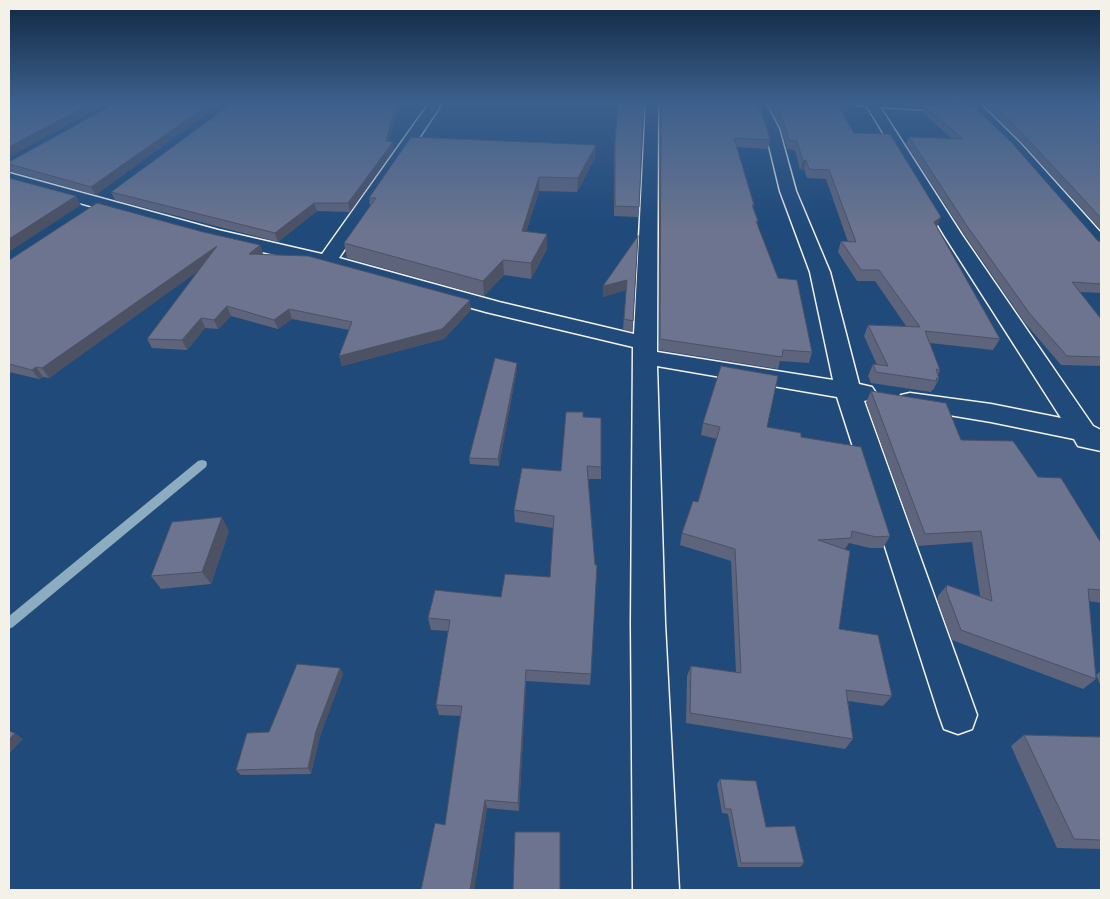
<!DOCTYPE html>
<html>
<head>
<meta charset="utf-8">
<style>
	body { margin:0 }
	#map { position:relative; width:1110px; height:899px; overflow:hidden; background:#1f4a7a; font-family:Delius,sans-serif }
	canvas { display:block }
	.frame { position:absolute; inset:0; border:10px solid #f4f1e8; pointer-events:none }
</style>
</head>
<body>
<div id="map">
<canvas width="1110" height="899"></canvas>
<div class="frame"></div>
</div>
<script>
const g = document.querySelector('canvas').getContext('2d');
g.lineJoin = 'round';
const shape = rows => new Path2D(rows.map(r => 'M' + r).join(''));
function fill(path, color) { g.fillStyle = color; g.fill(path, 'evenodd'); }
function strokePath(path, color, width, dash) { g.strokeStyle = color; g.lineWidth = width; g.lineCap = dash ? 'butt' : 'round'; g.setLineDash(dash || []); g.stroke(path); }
const stream = shape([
	[202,460,206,461,207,464,206,467,13,627,9,629,9,616,198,461,202,460]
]);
const minor = shape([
	[430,102,443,102,339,258,499,302,634,334,646,102,658,102,657,352,833,380,810,272,780,191,765,129,752,102,765,102,779,129,796,191,830,272,859,384,872,387,876,393,872,399,864,401,977,715,972,729,958,734,944,729,939,715,837,397,657,366,665,623,679,890,633,890,631,623,633,347,486,312,322,266,207,239,9,183,9,173,218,230,322,254,430,102],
	[858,102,934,102,965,105,967,108,965,111,960,112,880,107,962,235,1093,426,1101,430,1101,451,1078,446,1074,439,991,422,901,407,897,401,901,395,910,393,991,404,1061,418,944,235,867,106,859,105,858,102],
	[964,102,978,102,1020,143,1101,233,1101,250,1094,248,1010,149,964,102]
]);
const wall = shape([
	[118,102,96,195,10,171,9,169,9,162],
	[399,102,389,141,393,142,394,149,350,212,317,211,278,242,115,200,111,192],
	[618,102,639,207,638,217,614,216,614,151],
	[660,102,756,102,770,140,768,149,737,147,754,205,753,209,758,221,757,224,778,278,812,352,809,363,780,361,778,369,659,350],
	[766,102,836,102,854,133,937,227,1000,339,993,350,930,343,940,370,938,375,939,379,933,390,932,390,931,392,871,383,868,376,873,364,877,365,864,336,868,325,906,326,875,281,857,281,838,252,841,241,848,242,826,179,807,178,804,169,800,170,795,150,787,149,781,128],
	[981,102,1101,102,1101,230,1021,142],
	[924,105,1098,241,1101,242,1101,293,1079,292,1101,319,1101,366,1061,365,1025,323,964,234,906,144,909,137,952,139,922,112],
	[595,158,577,192,539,191,526,232,547,234,547,249,531,279,504,275,484,296,347,258,344,243,370,206,369,198],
	[203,232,260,245,263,254,471,310,444,339,342,366,339,356,349,330,292,319,278,329,231,316,218,329,205,328,187,350,152,348,147,339,198,271,49,378,43,377,39,379,9,372,9,260],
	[638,236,633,321,632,332,623,329,626,290,603,297,603,286],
	[517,369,499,466,470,464,469,458],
	[871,391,961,440,1038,477,1101,543,1101,603,1089,601,1096,679,1083,689,952,640,938,601,938,596,947,585,980,596,972,542,918,546,866,402],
	[583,417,601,467,601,479,588,479,591,674,590,685,526,681,519,811,487,808,474,890,421,890,445,825,461,716,439,715,436,705,448,631,431,630,428,618,501,597,550,577,553,528,515,522,514,510,561,471],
	[703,423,767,427,801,437,890,536,883,548,870,548,849,543,845,549,839,629,892,696,883,706,848,701,853,739,845,749,686,723,687,676,691,666,736,673,731,561,680,545,682,533,698,502,717,439,701,435],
	[229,531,211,584,161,589,151,576],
	[340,668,343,674,320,736,311,774,241,775,236,770,269,732],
	[1101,671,1101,686,1096,675],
	[1024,735,1101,737,1101,849,1057,848,1011,746],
	[720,779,766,827,804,863,800,867,738,867,728,814,722,813,717,784]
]);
const shadedWall = shape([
	[94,102,110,102,9,157,9,147],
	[212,102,224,102,96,195,91,187],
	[396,102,399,102,388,149,393,142,394,149,350,212,348,203],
	[596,145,595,158,577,192,578,178],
	[806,160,804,169,800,170,803,161],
	[539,177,539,191,522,246,522,231],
	[76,196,81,205,9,252,9,239],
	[314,203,317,211,278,242,275,233],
	[941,217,937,227,929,232,934,222],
	[547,234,547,249,531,279,531,263],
	[260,245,263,254,249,254],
	[217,246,221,255,49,378,42,368],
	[503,260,504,275,484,296,483,281],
	[627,280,626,290,603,297,603,286],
	[470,300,471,310,444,339,342,366,339,356],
	[227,306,231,316,218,329,214,320],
	[289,309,292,319,278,329,274,320],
	[201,318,205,328,187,350,182,340],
	[517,363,517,369,499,466,498,459],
	[36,367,43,377,39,379,32,370],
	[222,517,229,531,211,584,202,572],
	[340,668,343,674,320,736,311,774,308,768,316,731],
	[526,670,526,681,519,811,518,803],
	[15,733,23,739,9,754,9,740],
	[485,800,487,808,474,890,470,890]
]);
const building = shape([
	[14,102,94,102,9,147,9,105,14,102],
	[118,102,212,102,91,187,9,164,9,162,118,102],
	[234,102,396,102,386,141,393,142,348,203,314,203,275,233,111,192,234,102],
	[618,102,644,102,639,207,615,206,615,142,618,102],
	[661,102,756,102,765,121,770,140,734,138,754,205,752,205,758,221,756,221,778,278,797,280,812,352,783,350,782,357,660,339,661,102],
	[773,102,836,102,854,133,890,134,941,217,934,222,1000,339,925,331,940,370,936,369,939,379,936,378,937,381,876,372,873,364,888,366,868,325,920,327,879,270,861,270,841,241,856,242,829,170,809,169,806,160,803,161,797,141,789,140,783,120,773,102],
	[990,102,1101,102,1101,218,1024,135,990,102],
	[924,105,975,108,1012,143,1098,241,1101,242,1101,284,1072,282,1101,319,1101,357,1067,356,1030,314,967,226,909,137,963,139,924,105],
	[411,137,596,145,578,178,539,177,522,231,547,234,531,263,503,260,483,281,344,243,376,198,369,198,411,137],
	[9,178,76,196,9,239,9,178],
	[97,203,203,232,260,245,249,254,308,256,470,300,442,329,339,356,352,322,289,309,274,320,227,306,214,320,201,318,182,340,147,339,217,246,42,368,36,367,32,370,9,364,9,260,11,259,97,203],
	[638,236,633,321,624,319,627,280,603,286,638,236],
	[495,358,517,363,498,459,469,458,495,358],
	[721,366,778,376,767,427,801,433,801,437,861,447,890,536,876,537,852,531,851,538,818,540,850,551,839,629,878,635,892,696,846,690,853,739,690,713,691,666,741,673,735,549,682,533,693,501,698,502,720,427,703,423,721,366],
	[871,391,946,403,961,440,1013,441,1038,477,1061,478,1101,543,1101,590,1088,589,1096,679,961,630,946,590,947,585,992,601,981,531,925,534,871,391],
	[566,412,583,412,583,417,601,418,601,467,587,466,595,565,597,565,591,674,526,670,518,803,485,800,470,890,421,890,435,823,445,825,462,706,436,705,450,620,428,618,435,590,501,597,505,574,550,577,554,516,514,510,522,468,561,471,566,412],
	[222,517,202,572,151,576,172,522,222,517],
	[297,664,340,668,316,731,308,768,236,770,247,733,269,732,297,664],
	[9,731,15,733,9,740,9,731],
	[1024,735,1101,737,1101,840,1074,839,1024,735],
	[720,779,756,781,766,827,795,826,804,863,741,863,731,809,725,809,720,779],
	[515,832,560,832,560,890,513,890,515,832]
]);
fill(stream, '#8cacbf');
strokePath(minor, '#f4f1e8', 3);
fill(minor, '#1f4a7a');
fill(wall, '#5d647b');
fill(shadedWall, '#4c5164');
fill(building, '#6c748f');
strokePath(building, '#4c5164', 1);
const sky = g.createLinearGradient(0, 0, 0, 228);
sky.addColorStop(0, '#112943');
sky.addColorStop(0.45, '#3c608d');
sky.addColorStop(1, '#3c608d00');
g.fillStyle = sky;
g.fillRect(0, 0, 1110, 228);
</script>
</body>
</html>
